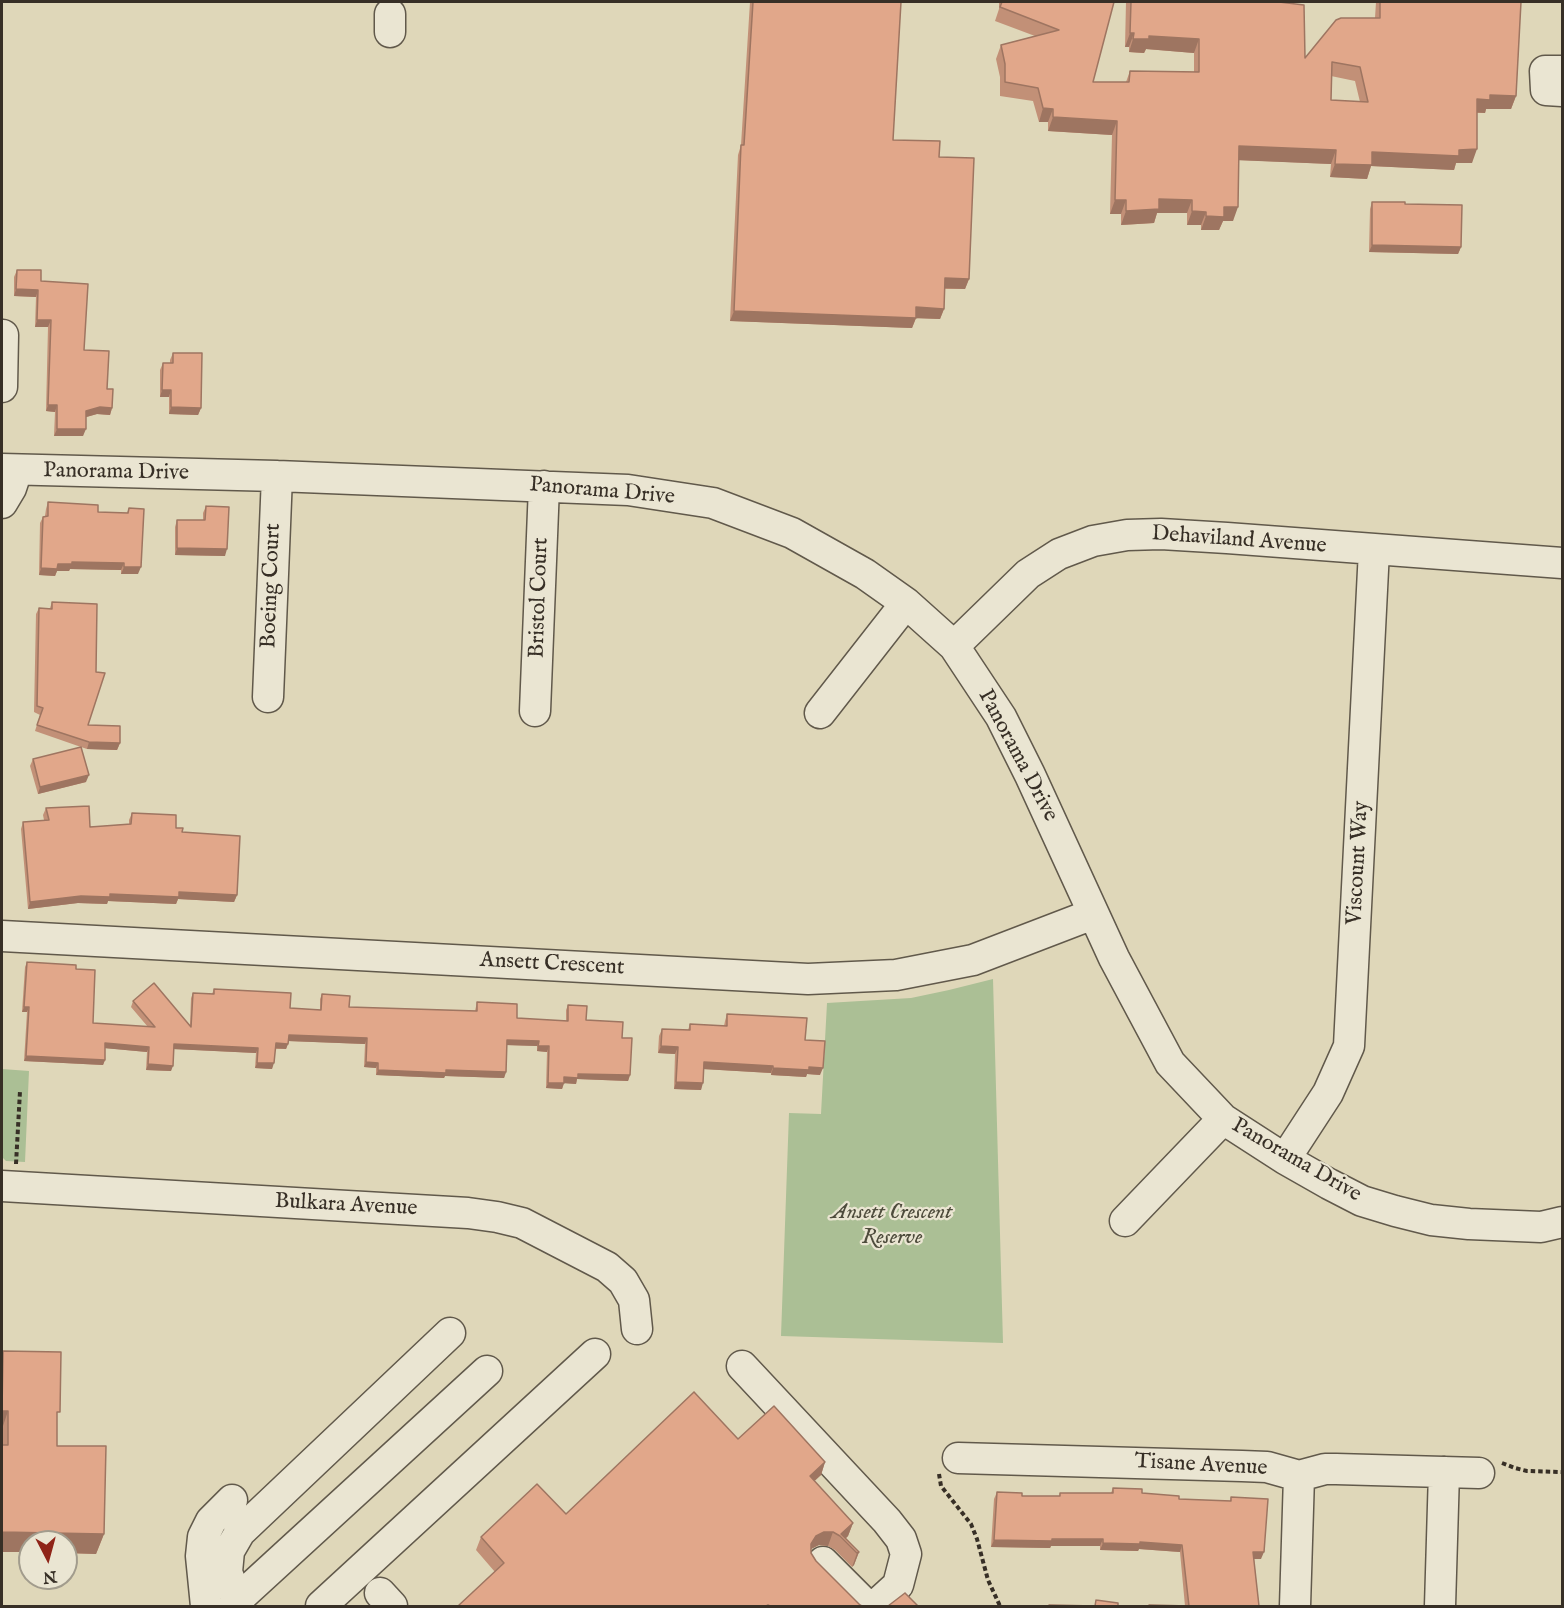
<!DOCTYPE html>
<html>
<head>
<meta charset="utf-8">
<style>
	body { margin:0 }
	#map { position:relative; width:1564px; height:1608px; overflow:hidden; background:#dfd7b9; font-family:"IM FELL English",serif }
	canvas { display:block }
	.frame { position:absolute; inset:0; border:3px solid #372f26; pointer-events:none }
	.north { position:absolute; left:18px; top:1530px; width:60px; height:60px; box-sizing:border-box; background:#eae5d2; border:2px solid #a29c8d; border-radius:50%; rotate:174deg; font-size:16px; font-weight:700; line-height:24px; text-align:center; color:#372f26 }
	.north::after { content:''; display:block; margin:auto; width:21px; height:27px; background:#8f2418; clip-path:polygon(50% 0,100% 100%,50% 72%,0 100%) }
</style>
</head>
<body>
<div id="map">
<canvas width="1564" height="1608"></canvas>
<div class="frame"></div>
<div class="north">N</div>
</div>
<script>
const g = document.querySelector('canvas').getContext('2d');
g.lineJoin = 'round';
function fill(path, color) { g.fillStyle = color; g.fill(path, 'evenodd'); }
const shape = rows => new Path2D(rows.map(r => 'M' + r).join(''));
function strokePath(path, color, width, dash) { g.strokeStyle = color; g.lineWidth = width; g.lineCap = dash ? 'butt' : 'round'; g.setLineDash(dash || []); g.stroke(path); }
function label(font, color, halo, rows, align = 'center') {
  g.font = font + ' "IM FELL English",serif'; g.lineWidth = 4.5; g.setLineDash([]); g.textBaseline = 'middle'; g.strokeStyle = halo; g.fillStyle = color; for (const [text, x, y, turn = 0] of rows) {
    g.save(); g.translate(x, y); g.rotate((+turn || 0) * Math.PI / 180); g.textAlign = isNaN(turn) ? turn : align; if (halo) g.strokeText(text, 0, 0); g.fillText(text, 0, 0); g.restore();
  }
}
const green = shape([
	[993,979,1003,1343,781,1336,789,1113,821,1114,827,1003,911,998,949,990],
	[2,1069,29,1071,25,1162,6,1161,2,1157]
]);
const path = shape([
	[16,1164,20,1091],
	[1502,1463,1515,1468,1527,1471,1562,1472],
	[939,1474,941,1486,971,1524,977,1539,988,1580,1000,1606]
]);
const minor = shape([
	[390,32,390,14],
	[1562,71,1545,71,1546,90,1562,91],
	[2,387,3,335],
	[2,469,277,476,628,490,713,503,792,533,865,574,906,603,954,646,1001,717,1030,775,1114,958,1170,1063,1223,1119,1285,1159,1329,1184,1362,1201,1395,1211,1431,1220,1469,1224,1541,1227,1562,1222],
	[2,503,11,488,17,470],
	[954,646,1028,574,1059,554,1093,541,1127,535,1161,534,1227,538,1562,563],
	[268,697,277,476],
	[535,711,544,486],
	[820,713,906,603],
	[2,936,808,979,896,975,973,960,1093,914],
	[1285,1159,1328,1093,1349,1046,1374,550],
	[2,1186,468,1213,497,1217,522,1223,607,1267,623,1281,634,1300,637,1329],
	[1125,1221,1223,1119],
	[742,1366,887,1521,901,1539,906,1554,898,1585,875,1606],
	[958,1458,1242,1466,1267,1467,1299,1476,1325,1469,1336,1469,1479,1473],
	[823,1562,867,1606],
	[380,1593,392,1606],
	[237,1600,227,1572,229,1551,240,1532,450,1333],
	[206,1606,201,1556,203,1537,211,1521,232,1500],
	[233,1606,237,1600,487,1371],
	[321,1606,595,1354],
	[1295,1606,1299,1476],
	[1440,1606,1444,1472]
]);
const wall = shape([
	[750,2,901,2,893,140,939,157,969,279,965,289,944,289,944,309,940,319,916,318,912,328,730,321,738,155,741,145],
	[999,2,1114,2,1093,82,1126,82,1130,71,1194,72,1194,53,1146,49,1144,53,1129,52,1129,47,1125,47,1126,2,1279,2,1305,58,1375,18,1376,2,1521,2,1516,96,1511,109,1486,109,1485,113,1477,113,1472,163,1456,163,1454,170,1371,166,1367,179,1330,177,1331,164,1239,160,1233,221,1223,221,1219,230,1201,230,1201,225,1187,225,1187,213,1157,213,1154,223,1121,225,1121,214,1110,214,1112,135,1048,131,1048,122,1039,122,1033,101,1000,96,1000,77,996,59,1001,45,1035,36,995,21,999,9],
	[1331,76,1355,81,1360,102,1331,100],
	[1372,202,1405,204,1461,247,1458,254,1369,252,1370,209],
	[17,270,41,281,84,350,107,389,112,408,110,415,97,414,86,417,83,436,54,436,55,412,46,411,48,327,35,327,36,297,14,296,14,277],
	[173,353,201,408,198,415,169,414,169,397,160,397,160,370,163,363,170,363,170,360],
	[48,502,98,512,127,513,129,508,138,574,121,574,121,570,70,569,69,571,57,571,55,576,39,575,40,523,43,517,45,516,46,509],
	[206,506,225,556,175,555,175,527,177,520,203,520,203,513],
	[52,602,88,725,120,743,117,750,87,749,81,747,86,782,38,794,30,766,33,759,81,747,35,731,40,715,34,712,36,614,39,608,50,608],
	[46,808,90,827,129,824,129,820,132,813,176,828,182,832,237,895,234,902,178,899,176,904,108,901,107,904,78,903,28,909,21,829,23,822,44,820,43,815],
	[27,962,76,969,93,1023,148,1027,131,1007,133,1001,190,1025,191,998,193,993,212,994,214,989,290,1008,320,1010,320,999,322,994,349,1007,475,1011,477,1002,517,1018,566,1021,566,1010,568,1005,586,1020,622,1038,630,1075,628,1081,577,1079,576,1084,564,1083,562,1089,546,1088,547,1052,537,1051,537,1046,507,1045,506,1072,504,1078,445,1076,444,1078,376,1075,376,1068,364,1067,365,1044,289,1041,286,1049,275,1049,272,1069,255,1068,256,1053,174,1049,171,1071,146,1070,147,1052,105,1048,105,1060,103,1065,24,1061,27,1012,22,1012,25,967],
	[727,1014,805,1040,820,1075,807,1074,806,1077,771,1075,771,1073,704,1069,701,1090,674,1089,675,1054,658,1053,659,1036,662,1029,688,1030,690,1024,724,1026,725,1021],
	[3,1351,57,1420,57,1446,104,1534,96,1554,66,1553,66,1542,2,1552,2,1354],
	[738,1439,825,1462,821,1475,814,1481,853,1523,848,1536,846,1538,859,1552,854,1565,852,1567,835,1550,828,1546,819,1545,811,1549,811,1553,816,1561,860,1605,862,1606,458,1606,495,1572,476,1550,481,1537,566,1514],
	[1113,1488,1179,1499,1230,1501,1231,1497,1261,1559,1254,1559,1259,1606,1185,1606,1180,1552,1139,1549,1138,1551,1100,1550,1100,1546,1051,1546,1050,1548,991,1547,994,1499,997,1492,1022,1496,1059,1496,1060,1493,1111,1493]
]);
const shadedWall = shape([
	[1130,33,1134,33,1129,47,1125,47],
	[1149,36,1199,39,1194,53,1146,49,1144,53,1129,52,1133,39],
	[1490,95,1516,96,1511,109,1486,109,1485,113,1472,112,1477,99],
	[1043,108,1053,109,1048,122,1039,122],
	[1053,117,1117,121,1112,135,1048,131],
	[1239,146,1336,150,1331,164,1234,160],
	[1477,149,1472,163,1456,163,1454,170,1371,166,1367,179,1330,177,1335,164,1372,152],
	[1159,199,1192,200,1187,213,1157,213,1154,223,1121,225,1126,211],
	[1115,200,1126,200,1121,214,1110,214],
	[1224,207,1238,207,1233,221,1223,221,1219,230,1201,230,1206,216],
	[1192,211,1206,212,1201,225,1187,225],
	[1372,245,1461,247,1458,254,1369,252],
	[945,278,969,279,965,289,941,288],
	[16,289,38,290,36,297,14,296],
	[916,307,944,309,940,319,912,318],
	[734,311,916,318,912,328,730,321],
	[37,320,51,320,48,327,35,327],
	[162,390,171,390,169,397,160,397],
	[48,405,57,405,55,412,46,411],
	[100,407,112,408,110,415,97,414,83,418,86,411],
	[171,407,201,408,198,415,169,414],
	[57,429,86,429,83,436,54,436],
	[177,548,227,549,225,556,175,555],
	[72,562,124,563,121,570,70,569,69,571,57,571,55,576,39,575,41,568,58,564],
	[124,567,141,567,138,574,121,574],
	[89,742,120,743,117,750,87,749],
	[89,775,86,782,38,794,40,787],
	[179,892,237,895,234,902,178,899,176,904,108,901,107,904,78,903,28,909,30,902,81,896,110,894],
	[24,1007,29,1007,27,1012,22,1012],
	[289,1035,367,1038,365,1044,287,1041],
	[507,1040,539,1041,537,1046,505,1045],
	[105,1043,149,1047,147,1052,103,1048],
	[276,1043,288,1044,286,1049,274,1048],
	[174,1044,258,1048,256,1053,172,1049],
	[538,1046,549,1046,547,1052,537,1051],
	[661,1046,678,1047,675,1054,658,1053],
	[26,1056,105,1060,103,1065,24,1061],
	[366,1062,378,1063,376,1068,364,1067],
	[704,1062,773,1066,771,1073,702,1069],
	[257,1063,274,1063,272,1069,255,1068],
	[148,1064,173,1066,171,1071,146,1070],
	[809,1067,823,1068,820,1075,807,1074,806,1077,771,1075,773,1068],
	[378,1070,446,1070,506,1072,504,1078,445,1076,444,1078,376,1075],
	[578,1074,630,1075,628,1081,577,1079,576,1084,562,1083,564,1077],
	[676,1082,703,1083,701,1090,674,1089],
	[548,1083,564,1083,562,1089,546,1088],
	[2,1411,8,1411,2,1429],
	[825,1462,821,1475,805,1490,810,1476],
	[853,1523,848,1536,844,1540,841,1534],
	[2,1532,104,1534,96,1554,66,1553,66,1542,30,1542,30,1552,2,1552],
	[824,1532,833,1532,828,1546,819,1545,811,1549,811,1544,816,1536],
	[1103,1539,1100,1546,1051,1546,1050,1548,991,1547,994,1540],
	[1140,1542,1182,1545,1180,1552,1139,1549,1138,1551,1100,1550,1103,1543],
	[859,1552,854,1565,852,1567,857,1553],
	[1253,1552,1264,1552,1261,1559,1251,1559]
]);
const building = shape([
	[753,2,901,2,893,140,940,141,939,157,974,158,969,279,945,278,944,309,916,307,916,318,734,311,741,145,744,145,753,2],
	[1002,2,1114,2,1093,82,1129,82,1130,71,1199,72,1199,39,1149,36,1149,39,1133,39,1134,33,1130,33,1131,2,1279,2,1304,5,1305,58,1336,20,1341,18,1380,18,1380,2,1521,2,1516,96,1490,95,1490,100,1477,99,1477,149,1459,150,1459,156,1372,152,1372,165,1335,164,1336,150,1239,146,1238,207,1224,207,1224,217,1206,216,1206,212,1192,211,1192,200,1159,199,1159,209,1126,211,1126,200,1115,200,1117,121,1053,117,1053,109,1043,108,1038,88,1005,82,1005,64,1001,45,1059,30,1000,7,1002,2],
	[1332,62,1360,67,1368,102,1331,100,1332,62],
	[1372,202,1405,202,1405,204,1462,205,1461,247,1372,245,1372,202],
	[17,270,41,270,41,281,88,284,84,350,109,351,107,389,113,389,112,408,100,407,86,411,86,429,57,429,57,405,48,405,51,320,37,320,38,290,16,289,17,270],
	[173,353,202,353,201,408,171,407,171,390,162,390,163,363,173,363,173,353],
	[48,502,98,505,98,512,128,513,129,508,144,509,141,567,124,567,124,563,72,562,72,564,58,564,57,569,41,568,43,517,48,516,48,502],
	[206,506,229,507,227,549,177,548,177,520,205,520,206,506],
	[52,602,97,604,96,672,105,673,88,725,120,726,120,743,89,742,37,725,43,708,37,706,39,608,52,609,52,602],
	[81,747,89,775,40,787,33,759,81,747],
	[89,806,90,827,131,824,132,813,176,815,176,828,183,828,182,832,240,836,237,895,179,892,179,897,110,894,110,897,81,896,30,902,23,822,49,820,46,808,89,806],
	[27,962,76,965,76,969,95,970,93,1023,155,1027,133,1001,154,983,191,1027,193,993,214,994,214,989,291,993,290,1008,321,1010,322,994,350,996,349,1007,477,1011,477,1002,517,1004,517,1018,568,1021,568,1005,587,1006,586,1020,623,1022,622,1038,632,1038,630,1075,578,1074,578,1078,564,1077,564,1083,548,1083,549,1046,538,1046,539,1041,507,1040,506,1072,446,1070,446,1073,378,1070,378,1063,366,1062,367,1038,289,1035,288,1044,276,1043,274,1063,257,1063,258,1048,174,1044,173,1066,148,1064,149,1047,105,1043,105,1060,26,1056,29,1007,24,1007,27,962],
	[727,1014,807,1018,805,1040,825,1041,823,1068,809,1067,809,1070,773,1068,773,1066,704,1062,703,1083,676,1082,678,1047,661,1046,662,1029,690,1030,690,1024,727,1026,727,1014],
	[3,1351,61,1352,60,1412,57,1412,57,1446,106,1446,104,1534,2,1532,2,1445,8,1445,8,1411,2,1411,3,1351],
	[694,1392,738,1439,774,1406,825,1462,810,1476,853,1523,841,1534,859,1552,857,1553,840,1536,833,1532,824,1532,816,1536,811,1544,811,1553,816,1561,860,1605,862,1606,770,1606,768,1605,766,1606,458,1606,504,1563,481,1537,537,1484,566,1514,694,1392],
	[1113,1488,1142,1489,1142,1493,1179,1496,1179,1499,1231,1501,1231,1497,1268,1499,1264,1552,1253,1552,1259,1606,1149,1606,1149,1605,1189,1606,1182,1545,1140,1542,1140,1544,1103,1543,1103,1539,1052,1539,1052,1541,994,1540,997,1492,1022,1493,1022,1496,1060,1496,1060,1493,1113,1493,1113,1488],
	[905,1593,918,1606,888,1606,905,1593],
	[1096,1600,1118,1603,1118,1606,1049,1606,1049,1605,1095,1606,1096,1600]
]);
const streetNames = [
	["Panorama Drive",116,473,1],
	["Panorama Drive",602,492,5],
	["Dehaviland Avenue",1239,541,4],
	["Boeing Court",272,586,-88],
	["Bristol Court",540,598,-88],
	["Panorama Drive",1017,756,62],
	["Viscount Way",1359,863,-87],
	["Ansett Crescent",552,965,3],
	["Panorama Drive",1296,1161,30],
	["Bulkara Avenue",346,1206,3],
	["Tisane Avenue",1201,1466,3]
];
const parkNames = [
	["Ansett Crescent",892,1213],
	["Reserve",892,1238]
];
fill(green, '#abbf95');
strokePath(minor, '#61594b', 33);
strokePath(path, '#372f26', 4, [4.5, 3]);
strokePath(minor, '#eae5d2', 30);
fill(wall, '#c29077');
fill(shadedWall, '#9e7561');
fill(building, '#e1a78a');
strokePath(building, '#9e7561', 1.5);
label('22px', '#372f26', '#eae5d2', streetNames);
label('italic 22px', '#4e4c3c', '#eae5d2', parkNames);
</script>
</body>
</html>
